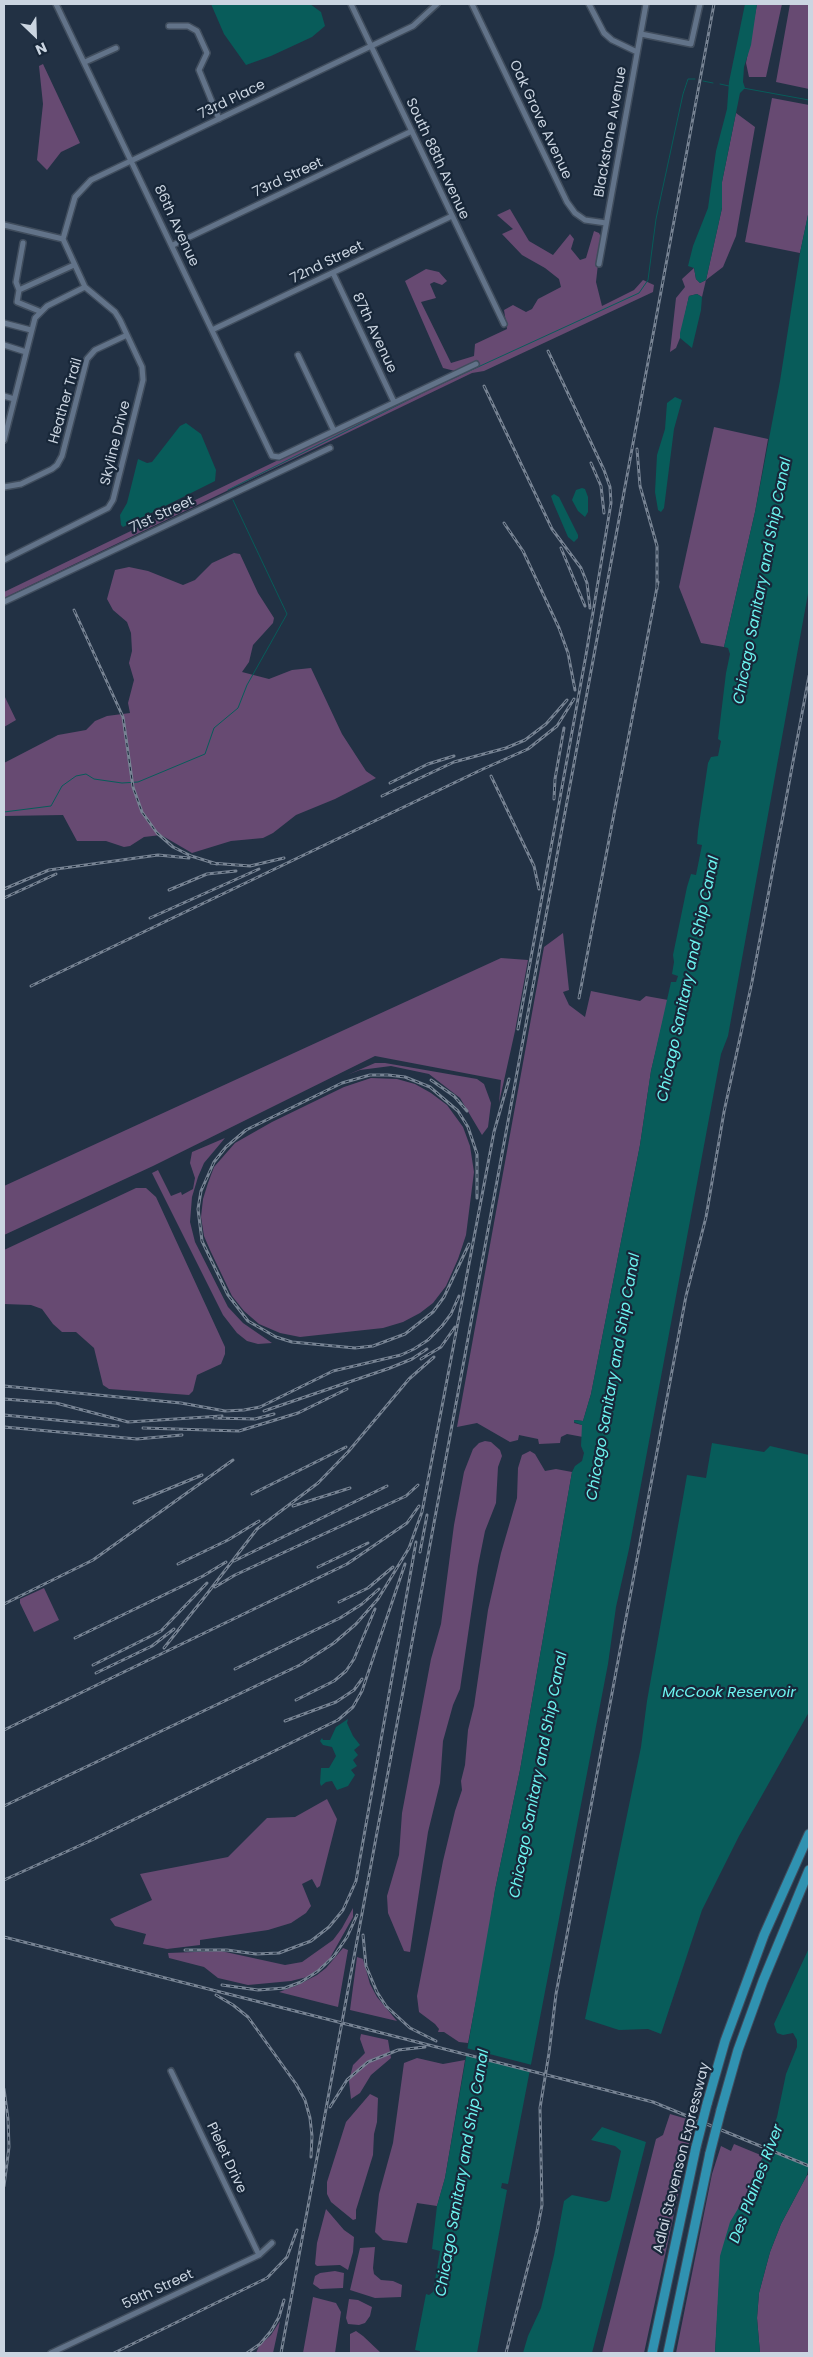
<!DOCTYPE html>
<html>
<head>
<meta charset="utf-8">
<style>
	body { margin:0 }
	#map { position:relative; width:813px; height:2357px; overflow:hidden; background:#223144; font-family:Poppins,sans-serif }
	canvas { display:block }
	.frame { position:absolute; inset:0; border:5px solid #cbd5e1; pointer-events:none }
	.north { position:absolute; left:10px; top:10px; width:50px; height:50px; -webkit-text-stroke:4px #182739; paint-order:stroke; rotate:156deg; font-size:14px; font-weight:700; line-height:20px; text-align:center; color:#cbd5e1 }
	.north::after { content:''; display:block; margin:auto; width:18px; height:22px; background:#cbd5e1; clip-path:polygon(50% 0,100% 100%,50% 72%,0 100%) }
</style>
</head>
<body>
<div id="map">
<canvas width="813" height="2357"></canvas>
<div class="frame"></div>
<div class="north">N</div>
</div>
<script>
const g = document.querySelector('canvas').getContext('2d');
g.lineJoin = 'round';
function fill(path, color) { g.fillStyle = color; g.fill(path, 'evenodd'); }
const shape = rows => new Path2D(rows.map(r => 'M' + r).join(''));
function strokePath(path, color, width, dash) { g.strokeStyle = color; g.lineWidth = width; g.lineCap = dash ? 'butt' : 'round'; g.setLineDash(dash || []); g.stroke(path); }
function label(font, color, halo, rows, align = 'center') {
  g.font = font + ' Poppins,sans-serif'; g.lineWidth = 4.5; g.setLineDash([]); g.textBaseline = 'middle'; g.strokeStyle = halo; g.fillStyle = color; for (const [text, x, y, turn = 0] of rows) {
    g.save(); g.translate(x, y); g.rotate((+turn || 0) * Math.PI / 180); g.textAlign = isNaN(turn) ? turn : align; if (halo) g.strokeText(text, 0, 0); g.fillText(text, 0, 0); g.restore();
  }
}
const green = shape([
	[757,4,782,4,766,77,749,77,746,63],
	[790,4,809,4,809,89,776,82],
	[43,64,80,143,61,152,47,170,37,160,43,104,39,66],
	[772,98,809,105,809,210,800,253,745,242],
	[736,113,755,127,736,236,723,267,706,280,702,297,697,294,689,296,680,338,676,348,670,352,676,298,685,287,682,279,694,268,696,279,700,283,706,280,722,208,722,182],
	[510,209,529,241,553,255,570,234,574,239,571,249,580,260,586,258,594,231,599,233,601,237,596,282,602,306,634,290,643,280,654,285,653,292,484,371,472,373,4,598,4,592,453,376,455,371,443,368,405,281,426,269,439,272,447,281,442,285,434,282,430,284,436,298,421,302,451,363,474,356,475,344,507,329,504,310,513,305,526,312,532,309,538,299,561,287,559,279,545,268,522,255,502,234,513,229,497,215],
	[714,427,768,439,755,512,724,647,701,643,679,587],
	[234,553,240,554,258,593,274,618,273,623,253,645,249,662,242,672,269,679,292,670,311,668,342,734,366,771,376,778,335,799,296,815,273,833,263,838,231,841,192,853,161,835,144,837,130,846,124,847,106,841,77,841,63,815,4,816,4,763,58,735,86,730,95,721,107,716,130,713,128,703,134,680,129,663,132,651,131,633,127,622,113,610,107,599,115,570,129,567,148,571,183,585,195,580,212,563],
	[4,695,16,720,4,727],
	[563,933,569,990,563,992,569,1005,585,1017,591,991,640,1001,646,996,668,1000,651,1071,640,1145,591,1394,583,1421,575,1420,574,1423,582,1425,583,1437,567,1434,561,1437,560,1443,539,1444,538,1439,519,1435,518,1440,510,1442,477,1423,457,1427,544,947],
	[501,958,528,960,515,1031,499,1103,501,1080,375,1056,153,1166,4,1235,4,1186],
	[375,1063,385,1063,477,1079,484,1084,491,1103,488,1127,482,1135,460,1098,429,1074,391,1066,360,1070,347,1075],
	[371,1078,397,1079,415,1084,431,1093,447,1105,463,1127,470,1146,474,1172,466,1235,458,1259,446,1286,433,1303,420,1313,403,1322,383,1328,300,1337,280,1333,259,1324,244,1311,232,1296,210,1250,204,1236,201,1217,203,1199,208,1183,214,1167,235,1143,272,1122,344,1087],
	[225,1138,204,1163,198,1177,192,1197,190,1222,195,1242,228,1307,243,1323,272,1343,258,1344,247,1341,237,1333,223,1315,152,1173,158,1170,171,1196,181,1192,182,1195,193,1189,195,1178,190,1163,192,1152],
	[136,1188,146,1188,156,1197,225,1347,225,1354,221,1364,197,1375,193,1391,189,1395,109,1389,103,1385,94,1348,76,1332,62,1332,53,1324,42,1309,31,1305,4,1304,4,1250],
	[485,1441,491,1442,500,1450,502,1456,498,1467,496,1503,485,1531,478,1566,460,1689,453,1705,443,1741,440,1783,428,1832,410,1952,404,1951,388,1913,387,1896,399,1855,402,1813,431,1659,441,1624,454,1525,464,1472,473,1449,479,1443],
	[530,1451,535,1454,545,1471,556,1469,572,1472,520,1770,495,1890,487,1944,468,2043,459,2042,444,2032,438,2032,439,2029,435,2024,419,2012,417,1996,443,1861,455,1811,462,1790,461,1781,465,1765,468,1730,474,1706,488,1610,501,1553,517,1498,518,1468,522,1455],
	[44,1588,59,1620,34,1632,20,1603,20,1599],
	[327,1799,337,1819,320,1886,317,1888,312,1879,302,1884,311,1906,306,1913,291,1923,268,1930,200,1940,200,1945,167,1949,143,1944,146,1934,115,1926,110,1919,152,1900,140,1874,228,1857,267,1818,295,1817],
	[353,1908,353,1917,330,1958,320,1968,307,1977,291,1981,248,1985,218,1978,204,1967,169,1958,168,1953,221,1951,285,1965,302,1962,333,1940,342,1928],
	[343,1948,348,1950,338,2007,279,1992,298,1985,317,1975,326,1968],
	[357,1957,363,1959,370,1984,377,1997,397,2021,350,2010],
	[361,2034,388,2040,391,2058,371,2075,360,2093,351,2099,349,2081,353,2065,365,2053,360,2039],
	[417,2058,443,2064,465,2060,445,2178,437,2206,417,2203,407,2243,383,2240,375,2232,379,2194,393,2143,404,2063],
	[370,2094,378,2098,377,2122,374,2134,373,2155,356,2210,356,2219,353,2220,331,2202,327,2194,327,2182,346,2122],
	[670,2114,694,2121,644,2353,602,2353,656,2139,663,2135],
	[734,2144,763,2156,753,2184,742,2202,719,2287,715,2353,676,2353,712,2174,721,2146,731,2151],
	[807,2175,809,2176,809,2353,760,2353,757,2318,759,2293,770,2252,781,2224],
	[326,2209,344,2230,354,2237,353,2252,348,2270,340,2265,317,2266,315,2264,317,2243],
	[375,2247,373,2268,374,2274,381,2280,393,2281,402,2285,401,2297,375,2298,350,2290,360,2248],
	[335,2271,344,2273,343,2288,320,2289,313,2284,315,2276,320,2273],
	[313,2297,336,2303,341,2312,335,2353,303,2353],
	[349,2299,358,2300,372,2307,370,2316,365,2323,359,2325,348,2324,346,2318],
	[280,2321,273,2353,256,2353,259,2346,271,2335],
	[356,2331,363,2336,381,2353,350,2353,350,2334]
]);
const water = shape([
	[211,4,310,4,321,12,325,26,312,37,271,56,246,65,224,34],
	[745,4,757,4,751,45,744,67,743,82,745,88,740,93,722,182,722,208,706,280,700,283,696,279,694,268,688,266,693,246,708,208,716,151,727,109,729,82],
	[809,210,809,588,728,1036,721,1054,629,1549,616,1607,608,1664,508,2184,502,2183,501,2188,507,2190,477,2353,420,2353,420,2351,415,2350,426,2294,429,2295,433,2292,440,2251,432,2249,437,2206,445,2178,495,1890,520,1770,572,1472,575,1466,582,1461,584,1453,581,1446,582,1425,574,1422,574,1420,583,1421,591,1394,640,1145,651,1071,671,982,676,982,678,976,672,974,674,962,673,955,687,887,691,874,696,875,702,845,697,844,698,831,708,763,711,757,718,756,721,741,718,739,726,673,730,654,728,648,724,647,755,512,780,381,800,253],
	[697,294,702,297,701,310,692,348,680,338,680,333,689,296],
	[675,397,682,400,674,429,664,508,661,512,658,510,655,492,657,455,665,429,667,403],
	[186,423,201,434,216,470,215,481,123,527,121,525,120,515,127,503,138,459,147,463,152,462,180,426],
	[582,488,585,489,588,497,588,512,585,517,578,511,572,500,576,490],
	[554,494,559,497,578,535,578,538,574,542,568,537,553,502,551,496],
	[712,1443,764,1452,770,1446,809,1455,809,1712,739,1836,702,1910,661,2034,648,2029,619,2030,585,2019,641,1747,647,1701,687,1475,706,1478],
	[348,1719,347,1723,353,1736,360,1745,354,1750,358,1755,353,1760,357,1766,351,1770,355,1775,348,1786,337,1790,332,1781,326,1782,321,1786,320,1783,321,1768,329,1768,336,1756,332,1747,323,1745,320,1741,322,1738,323,1740,330,1740,336,1727],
	[809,1948,809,2165,807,2175,781,2224,770,2252,759,2293,757,2318,760,2353,715,2353,720,2256,730,2222,753,2184,777,2117,786,2074,797,2047,797,2040,793,2033,783,2035,777,2033,774,2024],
	[602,2127,646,2142,592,2353,523,2353,528,2336,541,2308,554,2255,564,2201,572,2195,606,2202,610,2200,621,2151,615,2146,591,2140]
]);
const pier = shape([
	[466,2048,532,2065,530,2071,464,2055]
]);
const stream = shape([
	[703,81,713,83],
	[720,84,729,86],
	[743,88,809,100],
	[228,490,430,389,639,293,648,280,656,219,683,94,688,79,695,79],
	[4,812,51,806,62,786,76,776,86,774,94,779,122,783,138,782,205,754,214,728,238,708,247,685,287,614,233,500]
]);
const street = shape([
	[56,4,272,456,279,457,476,364],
	[351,4,504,324],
	[472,4,567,202,575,213,585,220,606,223],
	[589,4,604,33,612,40,637,52],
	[169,26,188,26,197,31,207,53,199,70,219,119],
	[641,34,691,44,700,4],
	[85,62,116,48],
	[4,225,63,239],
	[63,239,75,197,91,180,413,26,437,4],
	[23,243,16,282,19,290,17,302,39,311],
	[173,245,412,131],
	[599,264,646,4],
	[333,273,394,402],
	[19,290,74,265],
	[4,323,31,330],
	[212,330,452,216],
	[4,345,26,352],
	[298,355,334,431],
	[4,396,14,399],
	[4,440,35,318,47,306,85,287],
	[4,487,21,484,52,469,57,465,62,456,87,359,95,350,127,335],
	[4,560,108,508,113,500,143,380,142,367,120,320,115,312,85,287,63,239],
	[4,602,330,448],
	[171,2071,259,2255],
	[51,2353,259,2255,272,2243]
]);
const highway = shape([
	[707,2104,725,2041,764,1935,809,1834],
	[721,2110,738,2050,763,1981,809,1870],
	[652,2353,696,2147],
	[668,2353,710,2153]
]);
const rail = shape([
	[484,386,552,529,581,568,587,583,590,608],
	[637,449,640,486,657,546,657,589],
	[591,463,601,486,604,513],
	[504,523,523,551,559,628,568,653,575,690],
	[561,548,585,606],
	[74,610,123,717,133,787,142,812,157,833,173,847,191,856,217,864],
	[491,776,534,866,539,889],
	[390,783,428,764,454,756],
	[382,796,454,762,506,748,525,740,546,724,567,700],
	[554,799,555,779,564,728],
	[211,863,250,866,284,858],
	[4,889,49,870,158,855,189,858],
	[169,890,207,874,236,871],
	[4,898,56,874],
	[150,918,259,869],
	[31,986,483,769,528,749,557,726,574,699],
	[579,998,658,582],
	[518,1029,586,655,611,503,610,487,604,470,548,351],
	[431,1080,454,1096,467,1111],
	[469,1244,444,1297,433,1312,405,1334,373,1346,355,1348,292,1342,276,1337,248,1321,228,1295,202,1241,198,1209,201,1191,214,1162,226,1147,246,1130,342,1083,370,1075,388,1075,405,1077,430,1087,458,1111,468,1127,477,1154,477,1198],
	[421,1359,441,1347,455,1327],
	[4,1386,181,1403,225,1411,244,1410,260,1407,333,1371,401,1355,414,1349,428,1340,442,1326,451,1314,459,1296],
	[4,1399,56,1403,128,1422,222,1416],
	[264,1411,390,1368,412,1359,427,1349],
	[4,1415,118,1426],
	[214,1418,255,1419,274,1414],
	[4,1427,137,1439,182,1435],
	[143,1428,239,1431,298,1413,347,1389],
	[252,1494,346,1447],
	[134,1503,202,1475],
	[293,1506,350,1488],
	[420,1552,427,1515],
	[234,1561,387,1486],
	[178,1564,228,1540,259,1521],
	[318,1567,368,1543],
	[215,1587,235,1575,406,1496,418,1485],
	[339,1602,368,1588,393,1567],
	[200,1603,257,1529,318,1483,348,1452,409,1379,434,1357],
	[4,1604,93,1560,233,1460],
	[75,1638,203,1576,226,1562],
	[164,1648,203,1599],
	[93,1665,161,1631,207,1583],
	[235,1669,340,1618,362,1604,379,1589],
	[96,1673,152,1646,174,1629],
	[296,1700,334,1681,346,1671,354,1659,375,1609],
	[285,1721,336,1702,354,1690,362,1679],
	[4,1730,347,1564,407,1523,419,1506],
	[4,1806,300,1665,334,1643,356,1624,378,1599,409,1548,422,1512,494,1132,509,1079],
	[4,1880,92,1840,338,1720,353,1707,362,1691,405,1564],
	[363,1935,366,1966,377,1992,386,2006,410,2028,436,2041],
	[4,1937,653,2102,809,2166],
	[185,1950,227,1950,256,1954,279,1953,311,1941,329,1927,343,1910,356,1881,416,1542],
	[222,1985,258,1990,285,1988,301,1982,318,1971,334,1956,347,1937,357,1915],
	[216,1995,233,2005,248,2017,296,2084,305,2100,310,2118,312,2136,311,2157],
	[4,2089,8,2119,9,2147,4,2186],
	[330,2107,347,2080,368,2062,398,2050,425,2047],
	[114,2353,267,2278,287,2257,297,2230],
	[247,2353,260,2344,271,2331,279,2317,284,2300],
	[281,2353,714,4],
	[506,2353,537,2231,542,2205,540,2108,549,2053,556,1994,686,1296,706,1217,724,1112,752,982,809,676]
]);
const highwayBridge = shape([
	[696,2147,707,2104],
	[710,2153,721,2110]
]);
const streetNames = [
	["73rd Place",232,100,-26],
	["Oak Grove Avenue",540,120,65],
	["Blackstone Avenue",611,132,-80],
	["South 88th Avenue",437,159,65],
	["73rd Street",288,178,-25],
	["86th Avenue",176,226,65],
	["72nd Street",327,263,-26],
	["87th Avenue",374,333,65],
	["Heather Trail",66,401,-74],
	["Skyline Drive",116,443,-76],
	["71st Street",162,515,-25],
	["Pielet Drive",226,2158,65],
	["Adlai Stevenson Expressway",682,2158,-76],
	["59th Street",158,2290,-25]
];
const waterNames = [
	["Chicago Sanitary and Ship Canal",763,581,-79],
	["Chicago Sanitary and Ship Canal",689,979,-78],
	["Chicago Sanitary and Ship Canal",614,1377,-80],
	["McCook Reservoir",729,1693],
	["Chicago Sanitary and Ship Canal",539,1775,-79],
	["Chicago Sanitary and Ship Canal",463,2173,-80],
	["Des Plaines River",757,2184,-69]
];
fill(green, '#674a72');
fill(water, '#085c5a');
fill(pier, '#223144');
strokePath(stream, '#085c5a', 1);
strokePath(street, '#404d5d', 8);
strokePath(highway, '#404d5d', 11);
strokePath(street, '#627389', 5);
strokePath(highway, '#3092b1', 9);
strokePath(rail, '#778393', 3);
strokePath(rail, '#182739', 1, [4]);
strokePath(highwayBridge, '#404d5d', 11, []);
strokePath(highwayBridge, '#3092b1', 9);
label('14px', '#cbd5e1', '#182739', streetNames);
label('italic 15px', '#6cf4f0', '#182739', waterNames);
</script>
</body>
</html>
